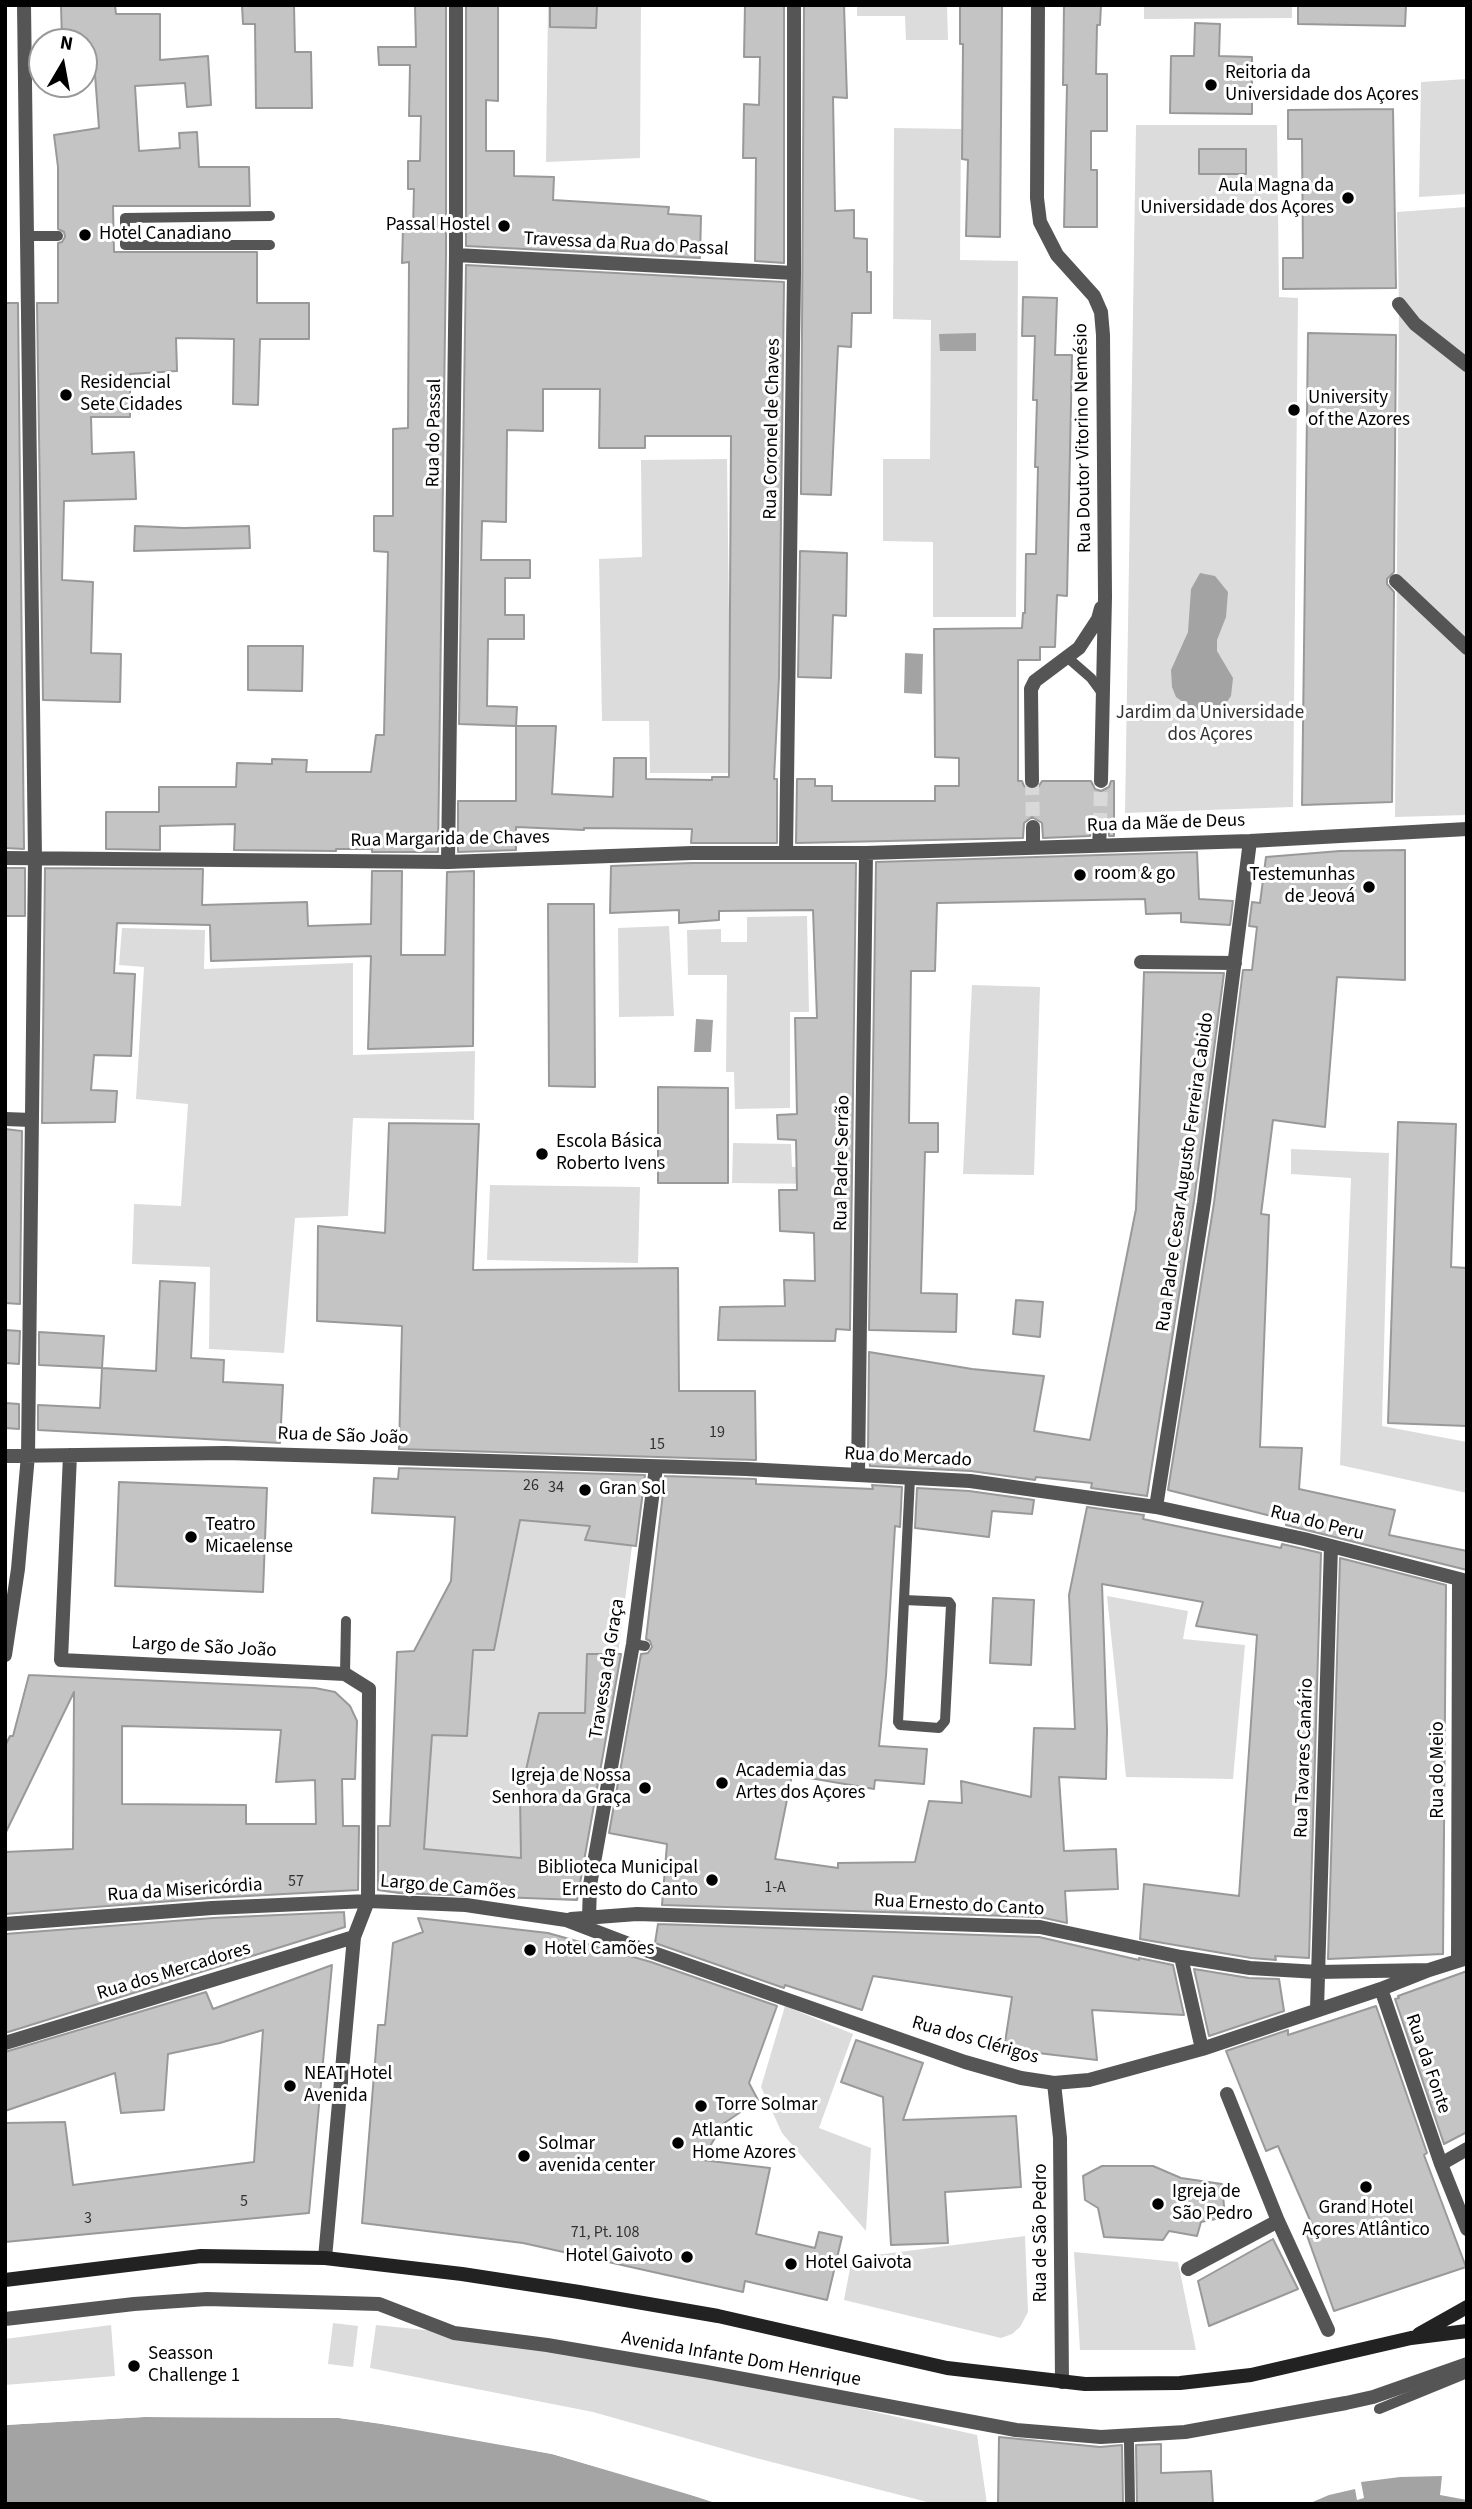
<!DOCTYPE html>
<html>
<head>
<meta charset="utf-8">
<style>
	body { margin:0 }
	#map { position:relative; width:1472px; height:2509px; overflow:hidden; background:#fff; font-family:"Source Sans 3",sans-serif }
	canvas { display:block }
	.frame { position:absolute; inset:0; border:7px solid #000; pointer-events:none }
	.north { position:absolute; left:28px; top:28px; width:70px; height:70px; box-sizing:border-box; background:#fff; border:2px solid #999; border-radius:50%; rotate:10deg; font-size:19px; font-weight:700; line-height:28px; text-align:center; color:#000 }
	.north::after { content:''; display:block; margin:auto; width:24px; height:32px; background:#000; clip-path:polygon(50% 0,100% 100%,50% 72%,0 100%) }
</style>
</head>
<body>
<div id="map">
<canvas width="1472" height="2509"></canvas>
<div class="frame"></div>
<div class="north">N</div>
</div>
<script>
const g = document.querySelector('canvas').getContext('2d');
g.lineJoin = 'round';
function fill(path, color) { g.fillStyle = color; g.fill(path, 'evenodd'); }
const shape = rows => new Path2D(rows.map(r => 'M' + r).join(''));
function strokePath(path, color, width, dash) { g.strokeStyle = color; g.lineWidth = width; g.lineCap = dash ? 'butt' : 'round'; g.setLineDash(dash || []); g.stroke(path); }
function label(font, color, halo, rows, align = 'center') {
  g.font = font + ' "Source Sans 3",sans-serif'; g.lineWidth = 6; g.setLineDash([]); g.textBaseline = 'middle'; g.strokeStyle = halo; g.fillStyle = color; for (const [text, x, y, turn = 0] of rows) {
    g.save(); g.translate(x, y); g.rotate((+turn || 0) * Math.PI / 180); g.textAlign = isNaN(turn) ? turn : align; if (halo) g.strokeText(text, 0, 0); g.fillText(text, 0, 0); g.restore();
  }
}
const green = shape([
	[548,5,641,5,640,158,546,162],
	[857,5,947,5,948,40,906,40,905,16,857,16],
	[1144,5,1292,5,1292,18,1144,19],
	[1467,79,1467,194,1419,197,1421,82],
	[1136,125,1277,125,1279,297,1298,298,1293,807,1125,813],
	[894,128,961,129,960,260,1018,261,1016,617,933,617,933,542,883,541,883,459,930,459,931,320,893,319],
	[1467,207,1467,815,1395,817,1399,304,1397,212],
	[727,459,731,773,650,773,649,721,602,721,599,559,642,557,641,460],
	[807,916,809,1012,790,1012,790,1108,735,1109,734,1072,726,1072,727,975,688,975,687,930,721,929,721,942,747,942,747,917],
	[669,926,674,1016,619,1017,618,928],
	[122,928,205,930,204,969,353,963,353,1055,475,1051,474,1120,353,1118,348,1216,295,1218,284,1353,209,1349,210,1267,132,1264,134,1204,181,1206,188,1104,136,1099,144,967,119,965],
	[972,985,1040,987,1034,1175,963,1174],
	[733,1143,791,1144,792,1167,820,1168,821,1184,732,1183],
	[1291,1149,1389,1153,1382,1426,1467,1442,1467,1493,1340,1465,1351,1178,1291,1174],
	[490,1185,640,1187,638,1263,487,1260],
	[520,1520,590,1526,586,1540,632,1546,618,1654,587,1654,585,1713,539,1714,520,1796,521,1858,424,1849,432,1735,467,1736,473,1650,494,1650],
	[1107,1596,1188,1611,1183,1639,1245,1645,1233,1779,1126,1777],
	[785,2006,853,2034,819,2128,871,2148,866,2231,782,2133,761,2087],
	[1025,2236,1028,2312,1020,2327,1012,2334,1001,2338,844,2300,852,2258],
	[1074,2252,1178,2262,1196,2350,1080,2350],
	[333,2323,358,2326,353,2367,328,2364],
	[111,2325,115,2376,5,2385,5,2339],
	[376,2325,454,2333,589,2355,844,2405,977,2435,987,2504,935,2504,756,2458,593,2412,370,2368]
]);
const water = shape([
	[976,333,976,351,940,351,939,334],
	[1200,573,1215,576,1228,592,1226,617,1217,640,1217,651,1233,678,1231,696,1222,709,1211,714,1193,709,1176,697,1172,687,1171,670,1188,632,1191,589],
	[905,653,923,654,922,694,904,693],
	[696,1019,713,1020,711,1052,694,1052],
	[144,2417,339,2418,377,2423,552,2454,668,2487,718,2504,5,2504,5,2425],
	[1442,2476,1440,2495,1467,2500,1467,2504,1308,2504,1329,2495,1355,2489,1357,2500,1364,2498,1361,2482,1400,2477]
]);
const pier = shape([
	[144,2413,339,2415,432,2428,553,2450,669,2483,719,2500,721,2504,552,2454,431,2431,339,2418,144,2417,5,2425,5,2421,62,2416]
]);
const building = shape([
	[61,5,115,5,116,14,160,14,160,60,208,56,211,105,187,107,185,83,135,86,139,151,180,148,179,133,197,132,199,167,249,167,250,206,113,206,114,252,257,252,257,303,309,303,309,339,260,339,258,405,233,404,234,339,176,338,177,371,130,374,130,417,91,417,92,454,134,452,136,499,64,501,62,580,93,582,91,653,121,654,120,702,43,700,37,303,58,303,58,243,62,242,65,237,64,232,58,229,58,167,54,135,99,128,94,61,84,61,84,42,62,42,61,5],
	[242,5,294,5,295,52,311,52,312,108,256,108,255,24,243,24,242,5],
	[415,5,446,5,446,255,438,852,372,852,372,849,336,849,336,851,234,850,235,824,160,826,160,850,106,849,106,812,159,812,159,787,236,787,237,763,272,764,272,759,307,760,306,772,371,772,376,735,384,735,388,552,374,551,374,516,393,516,393,429,408,428,409,262,402,263,403,228,413,228,414,189,408,189,408,161,420,161,421,116,409,116,410,65,379,65,378,47,416,47,415,5],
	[466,5,498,5,498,101,486,100,486,151,514,151,514,176,554,177,553,200,669,207,668,214,701,216,700,258,466,246,466,5],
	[550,5,597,5,596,28,550,27,550,5],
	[745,5,784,5,784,263,755,261,756,158,743,158,744,104,759,105,760,57,744,57,745,5],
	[804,5,844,5,847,98,833,97,835,211,854,210,854,238,867,239,867,272,871,272,871,313,852,313,851,347,838,346,831,495,801,494,804,5],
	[960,5,1002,5,1000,237,966,236,968,160,962,159,963,44,960,44,960,5],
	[1064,5,1101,5,1100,25,1097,25,1096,74,1107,74,1107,131,1091,131,1091,170,1097,170,1097,227,1064,227,1067,85,1063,85,1064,5],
	[1298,5,1406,5,1405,26,1298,24,1298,5],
	[1195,23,1220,24,1219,56,1252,57,1252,114,1170,113,1171,56,1194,56,1195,23],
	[1393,109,1396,288,1283,289,1283,258,1303,258,1302,139,1288,139,1288,110,1393,109],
	[1199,149,1246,149,1246,174,1199,174,1199,149],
	[466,265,784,282,779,677,774,779,777,779,777,843,691,843,692,829,584,828,584,830,516,827,516,850,458,852,458,801,516,801,516,726,459,724,466,265],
	[543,389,600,389,599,448,645,448,645,436,731,436,729,777,712,777,712,780,646,779,646,758,614,758,613,797,552,794,556,726,516,726,517,707,487,706,488,639,524,639,524,615,505,615,505,578,530,578,530,560,481,560,482,521,506,522,507,430,543,431,543,389],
	[1023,297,1057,298,1055,355,1072,355,1067,596,1057,595,1055,647,1040,647,1040,660,1018,660,1018,781,1022,781,1024,786,1031,791,1037,789,1042,781,1091,781,1095,789,1101,791,1109,787,1111,781,1114,781,1114,836,1109,836,1109,823,1100,817,1092,822,1090,836,1043,838,1042,823,1032,817,1024,823,1023,838,796,843,797,779,815,779,815,786,832,786,832,801,935,801,935,786,959,786,959,758,935,757,934,629,1022,628,1023,613,1025,613,1026,554,1036,554,1038,467,1035,467,1037,400,1033,400,1035,336,1022,336,1023,297],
	[5,303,18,303,24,849,5,848,5,303],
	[1308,333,1396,335,1394,572,1387,579,1387,584,1394,592,1392,802,1302,805,1308,333],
	[135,526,184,528,249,526,250,548,134,551,135,526],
	[800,551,847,553,846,616,833,615,831,678,798,677,800,551],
	[248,646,303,646,302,691,248,690,248,646],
	[1405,850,1405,980,1337,977,1325,1127,1273,1120,1261,1214,1269,1215,1260,1447,1302,1448,1299,1489,1395,1510,1389,1535,1467,1551,1467,1570,1286,1525,1287,1520,1168,1490,1214,1203,1243,970,1252,970,1257,927,1249,926,1252,902,1260,903,1266,857,1340,851,1405,850],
	[1197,852,1199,899,1233,901,1230,925,1181,922,1181,913,1146,914,1145,899,937,903,935,971,911,971,909,1123,938,1123,938,1152,925,1152,921,1293,957,1294,956,1332,869,1330,876,862,1197,852],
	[692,863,856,863,850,1330,836,1329,835,1341,718,1340,720,1307,785,1306,784,1280,815,1281,814,1233,780,1231,779,1190,797,1190,796,1140,778,1139,777,1115,797,1114,795,1018,817,1018,813,910,719,911,719,920,679,923,679,910,610,913,611,866,692,863],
	[5,868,25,868,25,916,5,916,5,868],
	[45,868,203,869,202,905,307,902,308,926,371,924,372,871,402,871,401,955,445,955,447,872,474,871,473,1046,368,1049,371,956,211,961,210,925,117,923,114,973,135,974,131,1056,94,1055,91,1090,117,1091,115,1122,42,1123,45,868],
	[548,904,594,904,595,1087,549,1086,548,904],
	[1144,972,1224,973,1194,1201,1147,1496,1091,1488,1092,1483,1036,1477,1035,1480,971,1471,870,1466,868,1451,869,1352,972,1369,1044,1376,1034,1431,1090,1440,1136,1209,1144,972],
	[658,1087,728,1088,728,1183,658,1183,658,1087],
	[1398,1122,1456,1124,1451,1267,1467,1268,1467,1426,1388,1423,1398,1122],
	[389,1123,479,1124,473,1270,678,1268,679,1391,755,1391,756,1460,399,1449,402,1326,317,1321,318,1226,385,1233,389,1123],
	[5,1129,22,1131,20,1304,5,1303,5,1129],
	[160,1281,195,1283,191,1358,224,1360,223,1382,283,1385,280,1443,38,1430,38,1405,100,1408,102,1368,156,1371,160,1281],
	[1016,1300,1043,1302,1040,1337,1013,1334,1016,1300],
	[5,1330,20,1331,19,1364,5,1363,5,1330],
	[39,1332,104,1336,102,1368,39,1365,39,1332],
	[5,1403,19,1404,19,1429,5,1428,5,1403],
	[399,1468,645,1475,636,1546,585,1540,590,1526,520,1520,494,1650,473,1650,467,1736,432,1735,424,1849,521,1858,520,1796,539,1713,585,1713,587,1654,621,1654,577,1900,399,1893,378,1890,378,1826,390,1826,397,1652,414,1651,451,1581,455,1517,372,1513,374,1478,398,1479,399,1468],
	[665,1476,756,1479,756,1484,873,1489,872,1485,902,1487,900,1527,895,1526,886,1676,879,1746,927,1749,924,1784,875,1780,874,1789,792,1775,775,1859,838,1868,838,1863,915,1862,929,1801,962,1803,961,1781,1031,1797,1034,1728,1075,1729,1069,1595,1087,1507,1144,1515,1143,1519,1281,1548,1282,1544,1321,1553,1309,1958,1275,1956,1276,1960,1251,1958,1140,1939,1144,1884,1239,1896,1257,1635,1196,1626,1203,1602,1102,1584,1107,1730,1106,1779,1059,1777,1064,1851,1116,1849,1118,1889,1065,1891,1067,1923,1040,1917,662,1905,667,1844,609,1833,641,1654,648,1653,652,1647,650,1641,646,1639,665,1476],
	[119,1482,267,1488,263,1592,115,1586,119,1482],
	[917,1488,969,1491,1034,1500,1032,1514,992,1511,989,1537,915,1528,917,1488],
	[1340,1558,1446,1585,1443,1954,1328,1959,1340,1558],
	[993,1598,1034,1600,1031,1665,990,1663,993,1598],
	[29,1675,315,1688,335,1692,350,1706,357,1721,355,1779,342,1779,343,1826,359,1826,358,1890,211,1898,5,1914,5,1852,73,1849,74,1692,5,1834,5,1746,10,1736,13,1736,29,1675],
	[122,1726,281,1730,276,1782,315,1780,316,1824,246,1824,246,1805,122,1804,122,1726],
	[344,1912,345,1927,5,2033,5,1934,213,1918,344,1912],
	[418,1918,548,1933,651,1962,777,2006,749,2083,758,2100,723,2124,702,2160,770,2168,756,2234,815,2248,819,2232,842,2237,827,2300,745,2281,743,2292,523,2243,362,2223,378,2025,385,2025,393,1943,423,1932,418,1918],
	[658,1924,1039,1937,1139,1960,1139,1958,1173,1965,1184,2015,1092,2010,1097,2060,1004,2049,1012,1997,873,1976,862,2010,785,1985,784,1988,655,1943,658,1924],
	[332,1965,309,2213,5,2242,5,2123,65,2122,73,2185,254,2162,263,2030,220,2043,168,2054,164,2110,121,2113,115,2073,5,2111,5,2052,206,1992,213,2009,332,1965],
	[1194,1969,1249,1978,1279,1979,1284,2011,1209,2036,1194,1969],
	[1467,1971,1467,2132,1444,2144,1395,1999,1399,1998,1398,1996,1467,1971],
	[1376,2006,1427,2153,1424,2155,1466,2267,1334,2311,1305,2230,1313,2227,1278,2146,1266,2151,1226,2051,1288,2030,1288,2035,1376,2006],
	[856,2040,923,2063,903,2120,1016,2116,1021,2187,945,2192,948,2243,891,2245,883,2097,841,2082,856,2040],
	[1102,2166,1153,2166,1181,2178,1222,2184,1225,2217,1201,2222,1197,2236,1169,2231,1163,2240,1104,2237,1098,2208,1085,2200,1083,2176,1102,2166],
	[1273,2239,1298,2289,1209,2326,1198,2281,1273,2239],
	[999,2437,1100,2447,1122,2445,1123,2504,998,2504,999,2437],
	[1161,2444,1161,2473,1211,2471,1213,2504,1137,2504,1136,2445,1161,2444]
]);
const streetTunnel = shape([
	[1032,781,1033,827],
	[1100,827,1101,781]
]);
const lane = shape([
	[270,216,125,218,125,245,270,245],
	[27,236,58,236],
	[1068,658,1091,678,1102,693],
	[904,1600,949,1602,951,1605,945,1721,939,1728,900,1725,898,1722,904,1600],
	[904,1600,910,1478],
	[633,1644,645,1646],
	[345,1674,346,1621],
	[1379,2409,1467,2373],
	[1129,2443,1130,2504]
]);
const street = shape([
	[1038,5,1037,198,1040,222,1057,255,1094,296,1101,312,1103,335,1105,597,1101,781],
	[456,255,794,273],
	[1399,304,1415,324,1467,365],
	[1396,581,1467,648],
	[1032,781,1031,689,1035,681,1079,648,1098,619,1101,608],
	[1033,827,1033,847],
	[1099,845,1100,827],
	[786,853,794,273,794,5],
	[5,858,448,862,692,853,866,853,1250,841,1467,829],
	[448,862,456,255,456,5],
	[1141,962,1235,963],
	[5,1119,32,1120],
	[70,1455,61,1660,345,1674,369,1689,368,1901,354,1937,325,2258],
	[5,1456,226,1453,330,1456,746,1469,970,1481,1156,1507,1304,1539,1467,1581],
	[858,1474,866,853],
	[1156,1507,1204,1202,1250,841],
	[5,1655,18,1569,28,1455,35,859,24,5],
	[589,1918,590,1885,633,1644,656,1467],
	[571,1919,637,1914,1040,1927,1181,1957,1250,1968,1318,1972,1429,1970,1467,1958],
	[5,1924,212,1908,368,1901,466,1905,566,1920,634,1946,965,2062,1021,2078,1054,2083,1089,2080,1202,2049,1381,1989,1429,1970],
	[1181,1957,1202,2049],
	[1458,1961,1459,1580],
	[1381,1989,1441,2164,1467,2229],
	[1317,2009,1331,1546],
	[5,2043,354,1937],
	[1054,2083,1060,2138,1062,2382],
	[1227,2094,1278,2221,1328,2330],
	[1441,2164,1467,2149],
	[1188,2269,1278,2221],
	[5,2319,134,2304,207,2299,379,2304,454,2333,547,2345,706,2372,1016,2430,1101,2437,1185,2432,1346,2403,1373,2397,1467,2364]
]);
const secondary = shape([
	[5,2280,201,2256,325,2258,462,2274,579,2292,718,2316,947,2368,1085,2384,1180,2383,1251,2375,1411,2338,1467,2331],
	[1419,2334,1467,2307]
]);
const markers = [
	[1211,85,7,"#000"],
	[1348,198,7,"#000"],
	[504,226,7,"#000"],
	[85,235,7,"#000"],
	[66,395,7,"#000"],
	[1294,410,7,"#000"],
	[1080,875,7,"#000"],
	[1369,887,7,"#000"],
	[542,1154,7,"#000"],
	[585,1490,7,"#000"],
	[191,1537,7,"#000"],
	[722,1783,7,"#000"],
	[645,1788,7,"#000"],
	[712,1880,7,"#000"],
	[530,1950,7,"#000"],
	[290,2086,7,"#000"],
	[701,2106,7,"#000"],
	[678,2143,7,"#000"],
	[524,2156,7,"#000"],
	[1366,2187,7,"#000"],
	[1158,2204,7,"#000"],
	[687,2257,7,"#000"],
	[791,2264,7,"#000"],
	[134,2366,7,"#000"]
];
const numberNames = [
	["19",717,1433],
	["15",657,1445],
	["26",531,1486],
	["34",556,1488],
	["57",296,1882],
	["1-A",775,1888],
	["5",244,2202],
	["3",88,2219],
	["71, Pt. 108",605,2233]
];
const poiNames = [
	["Reitoria da",1225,74],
	["Universidade dos Açores",1225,96],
	["Aula Magna da",1334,187,"right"],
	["Universidade dos Açores",1334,209,"right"],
	["Passal Hostel",490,226,"right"],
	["Hotel Canadiano",99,235],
	["Residencial",80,384],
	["Sete Cidades",80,406],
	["University",1308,399],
	["of the Azores",1308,421],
	["room & go",1094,875],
	["Testemunhas",1355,876,"right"],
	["de Jeová",1355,898,"right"],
	["Escola Básica",556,1143],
	["Roberto Ivens",556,1165],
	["Gran Sol",599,1490],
	["Teatro",205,1526],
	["Micaelense",205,1548],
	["Academia das",736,1772],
	["Artes dos Açores",736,1794],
	["Igreja de Nossa",631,1777,"right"],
	["Senhora da Graça",631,1799,"right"],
	["Biblioteca Municipal",698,1869,"right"],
	["Ernesto do Canto",698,1891,"right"],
	["Hotel Camões",544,1950],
	["NEAT Hotel",304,2075],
	["Avenida",304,2097],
	["Torre Solmar",715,2106],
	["Atlantic",692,2132],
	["Home Azores",692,2154],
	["Solmar",538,2145],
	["avenida center",538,2167],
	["Igreja de",1172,2193],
	["São Pedro",1172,2215],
	["Grand Hotel",1366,2209,"center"],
	["Açores Atlântico",1366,2231,"center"],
	["Hotel Gaivoto",673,2257,"right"],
	["Hotel Gaivota",805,2264],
	["Seasson",148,2355],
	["Challenge 1",148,2377]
];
const streetNames = [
	["Travessa da Rua do Passal",626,245,3],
	["Rua Coronel de Chaves",773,429,-89],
	["Rua do Passal",435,433,-89],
	["Rua Doutor Vitorino Nemésio",1084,438,-91],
	["Rua da Mãe de Deus",1166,824,-2],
	["Rua Margarida de Chaves",450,840,-1],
	["Rua Padre Serrão",843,1163,-89],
	["Rua Padre Cesar Augusto Ferreira Cabido",1186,1172,-82],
	["Rua de São João",343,1437,2],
	["Rua do Mercado",908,1458,3],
	["Rua do Peru",1317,1524,14],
	["Largo de São João",204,1648,3],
	["Travessa da Graça",608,1669,-81],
	["Rua Tavares Canário",1305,1758,-88],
	["Rua do Meio",1439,1770,-90],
	["Largo de Camões",448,1888,5],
	["Rua da Misericórdia",185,1891,-4],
	["Rua Ernesto do Canto",959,1906,3],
	["Rua dos Mercadores",174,1972,-17],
	["Rua dos Clérigos",975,2041,16],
	["Rua da Fonte",1427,2064,71],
	["Rua de São Pedro",1042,2233,-90],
	["Avenida Infante Dom Henrique",741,2360,10]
];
const parkNames = [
	["Jardim da Universidade",1210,714],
	["dos Açores",1210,736]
];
fill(green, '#dcdcdc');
fill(water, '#a3a3a3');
fill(pier, '#fff');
fill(building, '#c4c4c4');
strokePath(building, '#999', 2);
strokePath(streetTunnel, '#d9d9d9', 14, [14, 7]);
strokePath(lane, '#555', 10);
strokePath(street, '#555', 14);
strokePath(secondary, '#222', 14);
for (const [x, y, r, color] of markers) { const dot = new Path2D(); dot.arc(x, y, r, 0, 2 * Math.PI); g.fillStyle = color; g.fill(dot); strokePath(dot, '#fff', 2.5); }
label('16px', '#313131', null, numberNames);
label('19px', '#000', '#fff', poiNames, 'left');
label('19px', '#000', '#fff', streetNames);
label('19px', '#333', '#fff', parkNames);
</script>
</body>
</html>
